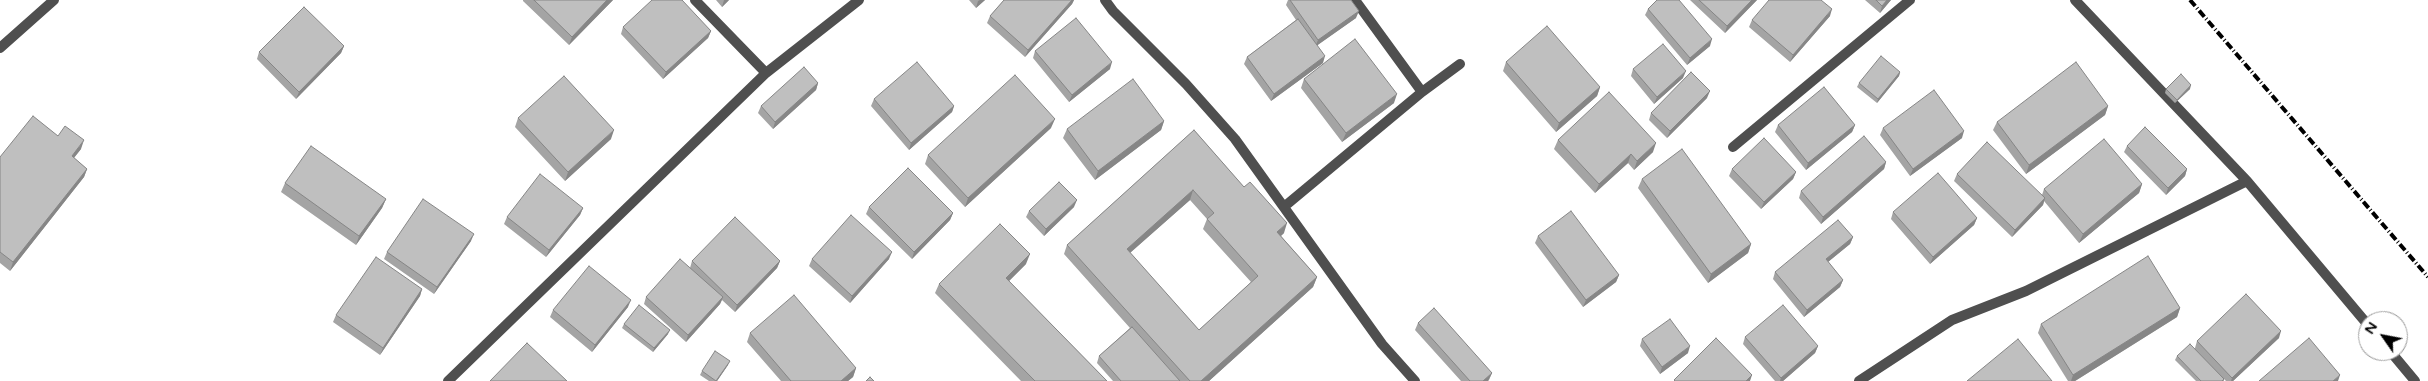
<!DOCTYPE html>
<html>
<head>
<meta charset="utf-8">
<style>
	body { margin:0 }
	#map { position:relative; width:2428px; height:381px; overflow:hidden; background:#fff; font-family:"Varela Round",sans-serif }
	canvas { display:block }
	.north { position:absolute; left:2358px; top:311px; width:50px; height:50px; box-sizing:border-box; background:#fff; border:1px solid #999; border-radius:50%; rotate:303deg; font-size:14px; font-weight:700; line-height:20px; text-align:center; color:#000 }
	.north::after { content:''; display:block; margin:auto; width:18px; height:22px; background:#000; clip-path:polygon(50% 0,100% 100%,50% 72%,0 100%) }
</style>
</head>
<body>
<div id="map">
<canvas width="2428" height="381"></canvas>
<div class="north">N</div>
</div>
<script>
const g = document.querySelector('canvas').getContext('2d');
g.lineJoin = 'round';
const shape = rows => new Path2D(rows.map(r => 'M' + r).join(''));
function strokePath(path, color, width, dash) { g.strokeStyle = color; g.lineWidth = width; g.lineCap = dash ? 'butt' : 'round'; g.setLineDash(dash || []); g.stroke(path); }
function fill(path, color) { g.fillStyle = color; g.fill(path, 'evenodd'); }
const street = shape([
	[695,0,766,73],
	[1105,0,1113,11,1186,84,1235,139,1382,344,1415,381],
	[1355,0,1422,92],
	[2075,0,2247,181,2368,325],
	[0,48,54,0],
	[1733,147,1910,0],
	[1285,206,1422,92,1460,64],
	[2390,351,2415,381],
	[448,381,766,73,859,0],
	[1859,381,1952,320,2026,291,2247,181]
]);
const rail = shape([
	[2190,0,2428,277]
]);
const wall = shape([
	[523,0,613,0,569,45,523,1],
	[716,0,729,0,722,7],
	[969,0,985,0,976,8],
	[1004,0,1074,0,1072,4,1025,57,987,23,990,16],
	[1288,0,1351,0,1356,18,1317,45,1323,63,1271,101,1244,64,1247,57,1296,20,1286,5],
	[1690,0,1757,0,1725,33],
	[1865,0,1891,0,1880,13],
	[1648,9,1710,46,1687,65,1645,15],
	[1830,16,1790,62,1749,27,1752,20],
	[623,27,711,31,708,38,663,79,621,34],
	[344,46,341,53,296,99,257,59,259,52],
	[1035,51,1110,69,1069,102,1033,58],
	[1506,62,1600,87,1597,96,1556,132,1503,71],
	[1633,69,1683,78,1654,104,1631,76],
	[1900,72,1899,76,1877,103,1857,87,1859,83],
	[1304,79,1394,103,1342,142,1301,88],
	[818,83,816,90,773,129,758,113,761,106],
	[2166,89,2190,89,2175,103,2165,93],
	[1707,98,1667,138,1649,120,1651,113],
	[874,99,954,106,952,112,909,150,871,106],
	[2108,106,2105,115,2026,174,1993,130,1997,122],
	[518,118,611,139,565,181,515,127],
	[1164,121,1161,130,1095,180,1063,138,1067,129],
	[1778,125,1855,125,1852,132,1806,170,1775,132],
	[1051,128,965,207,925,164,928,155],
	[1883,128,1962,138,1910,176,1880,135],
	[1194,130,1284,233,1281,236,1317,277,1313,287,1209,381,1113,381,1097,363,1099,356,1130,328,1064,254,1067,245],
	[1190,200,1207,219,1203,229,1251,282,1199,330,1130,253],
	[58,136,81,149,74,158,87,169,84,177,10,271,0,263,0,157],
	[1558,140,1653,152,1634,170,1628,163,1595,193,1554,149],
	[2127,146,2187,169,2185,176,2166,195,2124,152],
	[1886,162,1884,169,1821,224,1799,198,1801,191],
	[1732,169,1796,172,1793,179,1761,209,1729,176],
	[1957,174,2042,195,2044,189,2142,184,2139,193,2079,243,2044,201,2043,205,2012,237,1954,181],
	[1642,179,1751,244,1748,253,1708,283,1638,188],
	[285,183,386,199,382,208,356,245,281,192],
	[869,207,953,213,950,220,912,259,866,214],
	[1074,207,1044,236,1026,217,1029,211],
	[583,208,580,215,546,257,504,224,507,217],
	[1893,212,1977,218,1974,225,1930,264,1891,219],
	[1538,236,1619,275,1616,282,1583,307,1535,243],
	[1853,237,1850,244,1828,262,1843,280,1840,287,1804,317,1773,279,1775,272],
	[471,241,434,294,384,259,387,252],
	[812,259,889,259,850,303,809,266],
	[692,261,780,261,777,268,735,312,722,300,720,304,686,342,644,304,646,297,690,268],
	[1026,264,1009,281,1107,381,1021,381,935,293,939,284],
	[422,289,420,296,380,355,333,322,336,315],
	[628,307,592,352,550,317,553,310],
	[2180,308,2177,317,2075,381,2068,381,2038,333,2041,324],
	[1418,323,1492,373,1489,380,1488,381,1461,381,1415,330],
	[624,324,668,334,653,352,622,328],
	[750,333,856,368,853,377,848,381,781,381,747,342],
	[1745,337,1818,346,1815,353,1783,381,1775,381,1743,344],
	[2279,338,2233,381,2226,381,2224,379,2224,381,2196,381,2175,360,2177,356,2195,348,2197,341],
	[1642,339,1688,353,1660,374,1640,346],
	[728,365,717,381,709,381,700,375,702,371]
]);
const shadedWall = shape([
	[607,0,613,0,569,45,572,37],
	[724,0,729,0,722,7],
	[980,0,985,0,976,8,978,1],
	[1072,0,1074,0,1072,4,1025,57,1028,50],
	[1752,0,1757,0,1725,33,1727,26],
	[1887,0,1891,0,1880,13,1882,6],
	[1832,9,1830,16,1790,62,1793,55],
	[1359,11,1356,18,1315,47,1318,40],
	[711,31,708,38,663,79,666,72],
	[1712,39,1710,46,1687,65,1690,58],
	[344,46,341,53,296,99,299,92],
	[1325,56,1323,63,1271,101,1274,94],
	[1112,62,1110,69,1069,102,1072,95],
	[1686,71,1683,78,1654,104,1657,97],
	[1900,72,1899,76,1877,103,1878,99],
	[818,83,816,90,773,129,775,122],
	[2191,85,2190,89,2175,103,2177,100],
	[1600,87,1597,96,1556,132,1559,123],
	[1710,91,1707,98,1667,138,1670,131],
	[1397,94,1394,103,1342,142,1346,133],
	[954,106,952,112,909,150,911,143],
	[2108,106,2105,115,2026,174,2029,165],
	[1055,119,1051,128,965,207,968,198],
	[1164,121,1161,130,1095,180,1098,171],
	[1855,125,1852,132,1806,170,1808,163],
	[614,130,611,139,565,181,568,172],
	[1964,131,1962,138,1910,176,1913,169],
	[84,140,81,149,68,165,72,156],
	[1656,143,1653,152,1634,170,1637,161],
	[1631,154,1628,163,1595,193,1599,184],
	[1886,162,1884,169,1821,224,1823,217],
	[87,169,84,177,10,271,13,262],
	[2187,169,2185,176,2166,195,2168,188],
	[1796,172,1793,179,1761,209,1764,202],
	[2142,184,2139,193,2079,243,2083,234],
	[1193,190,1190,200,1123,259,1127,249],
	[2045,198,2043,205,2012,237,2015,230],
	[386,199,382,208,356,245,359,236],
	[1077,200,1074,207,1044,236,1046,229],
	[583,208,580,215,546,257,549,250],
	[953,213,950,220,912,259,914,252],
	[1977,218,1974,225,1930,264,1933,257],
	[1287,223,1284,233,1274,242,1277,232],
	[474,234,471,241,434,294,437,287],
	[1853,237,1850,244,1823,266,1826,259],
	[1751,244,1748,253,1708,283,1711,274],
	[892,252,889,259,850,303,852,296],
	[1030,254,1026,264,1002,288,1006,278],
	[780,261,777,268,735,312,737,305],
	[1619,275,1616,282,1583,307,1586,300],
	[1317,277,1313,287,1209,381,1201,381],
	[1843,280,1840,287,1804,317,1807,310],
	[422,289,420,296,380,355,383,348],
	[723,297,720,304,686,342,688,335],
	[631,300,628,307,592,352,595,345],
	[2180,308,2177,317,2075,381,2071,381,2073,375],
	[670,330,668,334,653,352,654,348],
	[2281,331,2279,338,2233,381,2231,381,2232,378],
	[1690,346,1688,353,1660,374,1662,367],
	[1818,346,1815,353,1783,381,1780,381,1781,378],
	[730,361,728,365,717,381,716,381],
	[856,368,853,377,848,381,841,381],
	[1492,373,1488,381,1483,381],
	[1752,375,1750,381,1746,381],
	[2340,375,2338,381,2333,381]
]);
const building = shape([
	[534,0,607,0,572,37,534,0],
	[652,0,682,0,711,31,666,72,623,27,652,0],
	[1004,0,1072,0,1028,50,990,16,1004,0],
	[1290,0,1351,0,1359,11,1318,40,1290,0],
	[1657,0,1679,0,1712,39,1690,58,1648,9,1657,0],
	[1699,0,1752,0,1727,26,1699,0],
	[1769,0,1821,0,1832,9,1793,55,1752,20,1769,0],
	[1876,0,1887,0,1882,6,1876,0],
	[304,7,344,46,299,92,259,52,304,7],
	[1076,18,1112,62,1072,95,1035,51,1076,18],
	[1298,19,1325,56,1274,94,1247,57,1298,19],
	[1547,26,1600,87,1559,123,1506,62,1547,26],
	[1355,39,1397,94,1346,133,1304,79,1355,39],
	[1663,44,1686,71,1657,97,1633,69,1663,44],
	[1881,56,1900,72,1878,99,1859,83,1881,56],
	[917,62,954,106,911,143,874,99,917,62],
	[2076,62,2108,106,2029,165,1997,122,2076,62],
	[804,67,818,83,775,122,761,106,804,67],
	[1691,72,1710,91,1670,131,1651,113,1691,72],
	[2181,74,2191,85,2177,100,2166,89,2181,74],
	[1015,75,1055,119,968,198,928,155,1015,75],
	[564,76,614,130,568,172,518,118,564,76],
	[1133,79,1164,121,1098,171,1067,129,1133,79],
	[1824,87,1855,125,1808,163,1778,125,1824,87],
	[1934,90,1964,131,1913,169,1883,128,1934,90],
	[1609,92,1656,143,1637,161,1631,154,1599,184,1558,140,1609,92],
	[33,116,58,136,65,126,84,140,72,156,87,169,13,262,0,252,0,157,33,116],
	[2145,127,2187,169,2168,188,2127,146,2145,127],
	[1194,130,1244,187,1250,182,1287,223,1277,232,1317,277,1201,381,1190,381,1067,245,1194,130],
	[1193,190,1214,213,1207,219,1258,276,1199,330,1127,249,1193,190],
	[1864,136,1886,162,1823,217,1801,191,1864,136],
	[1764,138,1796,172,1764,202,1732,169,1764,138],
	[2104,139,2142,184,2083,234,2044,189,2104,139],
	[1987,142,2045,198,2015,230,1957,174,1987,142],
	[311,146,386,199,359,236,285,183,311,146],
	[1682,149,1751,244,1711,274,1642,179,1682,149],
	[908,168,953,213,914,252,869,207,908,168],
	[1938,173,1977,218,1933,257,1893,212,1938,173],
	[540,174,583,208,549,250,507,217,540,174],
	[1059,182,1077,200,1046,229,1029,211,1059,182],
	[423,199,474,234,437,287,387,252,423,199],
	[1571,211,1619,275,1586,300,1538,236,1571,211],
	[851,215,892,252,852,296,812,259,851,215],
	[735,217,780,261,737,305,692,261,735,217],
	[1838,220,1853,237,1826,259,1843,280,1807,310,1775,272,1838,220],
	[1000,224,1030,254,1006,278,1107,381,1035,381,939,284,1000,224],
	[2148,256,2180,308,2073,375,2041,324,2148,256],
	[376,257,422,289,383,348,336,315,376,257],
	[680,259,723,297,688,335,646,297,680,259],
	[589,266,631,300,595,345,553,310,589,266],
	[2246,294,2281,331,2232,378,2197,341,2246,294],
	[794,295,856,368,841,381,791,381,750,333,794,295],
	[639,305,670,330,654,348,624,324,639,305],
	[1783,305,1818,346,1781,378,1745,337,1783,305],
	[1434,308,1492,373,1483,381,1470,381,1418,323,1434,308],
	[1670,319,1690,346,1662,367,1642,339,1670,319],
	[1132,327,1180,381,1121,381,1099,356,1132,327],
	[1716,338,1752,375,1746,381,1675,381,1674,380,1716,338],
	[2309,338,2340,375,2333,381,2259,381,2309,338],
	[2018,339,2052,381,1967,381,2018,339],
	[527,343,567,381,490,381,527,343],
	[2190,344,2224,379,2222,381,2201,381,2177,356,2190,344],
	[715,351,730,361,716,381,702,371,715,351],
	[870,377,874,381,866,381,870,377]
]);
strokePath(street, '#4f4f4f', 10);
strokePath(rail, '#000', 4, [8, 2.5, 1, 2.5]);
fill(wall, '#a4a4a4');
fill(shadedWall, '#868686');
fill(building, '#bfbfbf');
strokePath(building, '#868686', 1);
</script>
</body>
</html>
